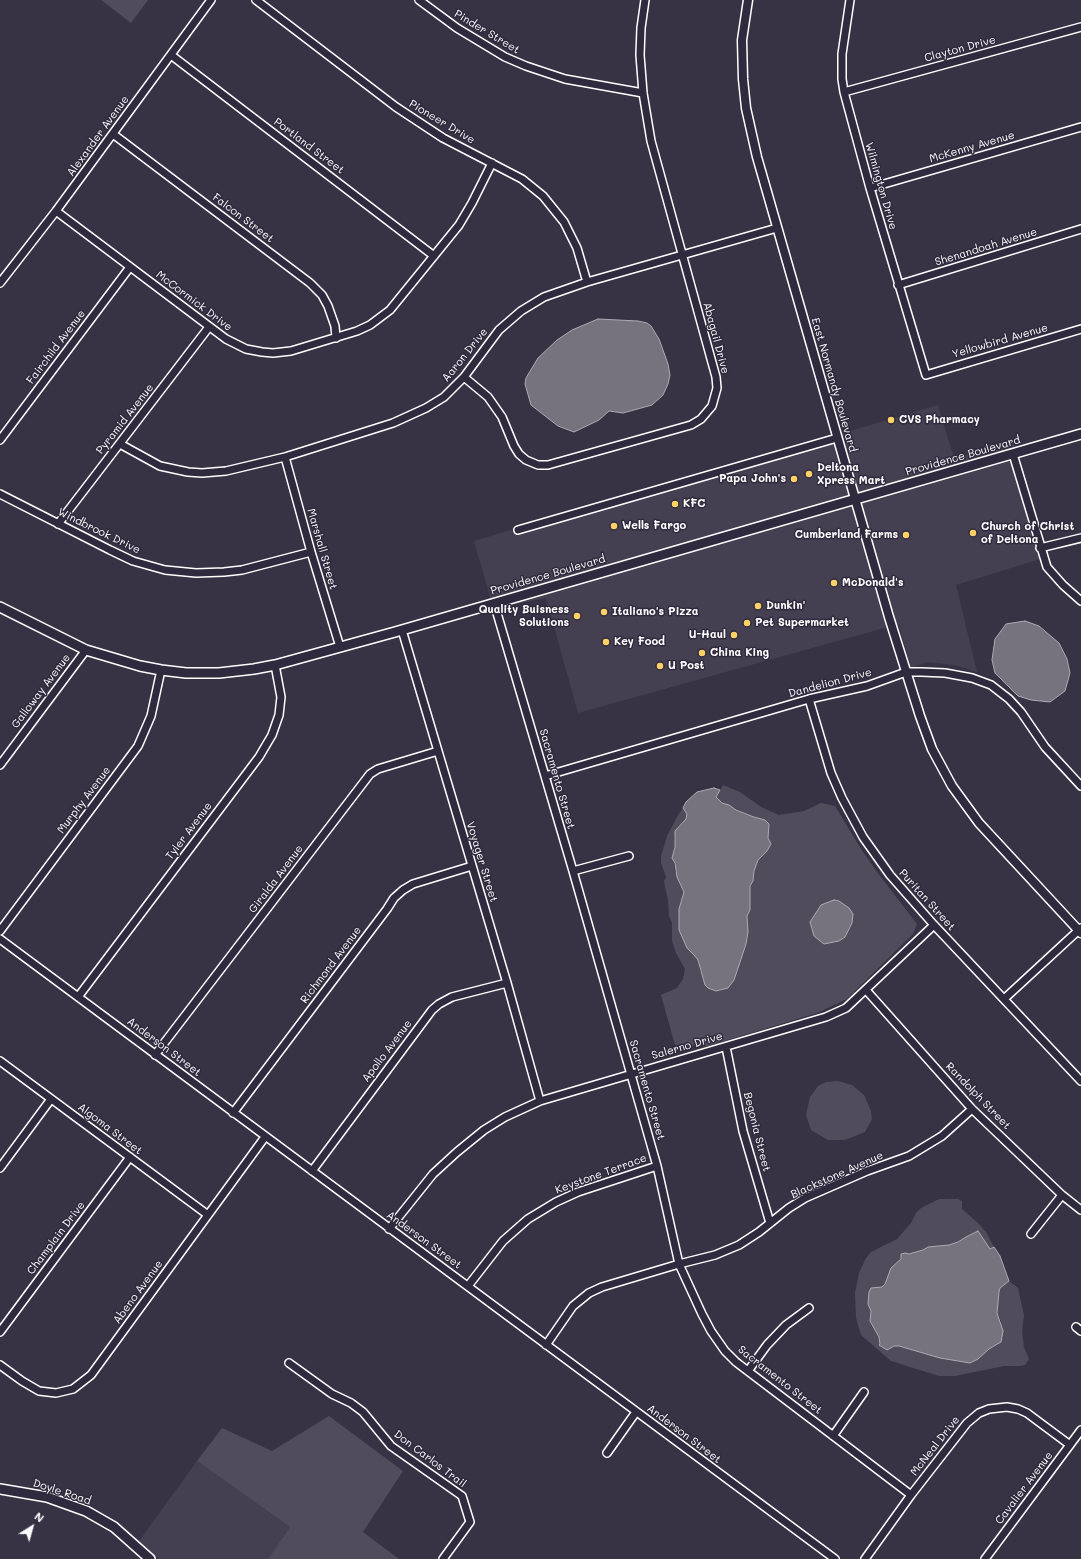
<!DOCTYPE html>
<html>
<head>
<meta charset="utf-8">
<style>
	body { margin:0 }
	#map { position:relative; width:1081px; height:1559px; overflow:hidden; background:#373345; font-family:Mali,sans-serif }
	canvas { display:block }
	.north { position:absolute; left:12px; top:1507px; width:40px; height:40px; -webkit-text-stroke:3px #2f2a3d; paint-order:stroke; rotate:37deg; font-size:11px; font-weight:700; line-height:16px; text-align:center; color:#fff }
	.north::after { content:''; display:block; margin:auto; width:14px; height:18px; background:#fff; clip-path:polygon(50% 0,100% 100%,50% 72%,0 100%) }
</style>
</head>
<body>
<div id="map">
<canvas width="1081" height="1559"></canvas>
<div class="north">N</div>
</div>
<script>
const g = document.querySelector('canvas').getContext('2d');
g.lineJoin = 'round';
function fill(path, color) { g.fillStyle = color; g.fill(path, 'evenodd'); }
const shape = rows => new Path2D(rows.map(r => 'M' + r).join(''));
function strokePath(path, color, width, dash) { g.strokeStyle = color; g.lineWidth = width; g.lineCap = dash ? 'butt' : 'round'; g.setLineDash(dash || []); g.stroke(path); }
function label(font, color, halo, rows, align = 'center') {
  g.font = font + ' Mali,sans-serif'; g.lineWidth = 3; g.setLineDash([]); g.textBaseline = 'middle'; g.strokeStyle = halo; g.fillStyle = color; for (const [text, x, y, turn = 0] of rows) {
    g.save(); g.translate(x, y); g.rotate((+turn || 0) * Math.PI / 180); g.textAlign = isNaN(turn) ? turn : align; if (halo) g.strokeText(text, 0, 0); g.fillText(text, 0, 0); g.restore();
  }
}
const built = shape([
	[938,405,954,458,1014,442,1016,449,858,494,840,434],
	[835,442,851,496,491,600,474,541,514,529,515,534],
	[1011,459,1037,552,1040,559,956,585,977,672,954,665,927,662,911,668,899,625,895,625,892,615,860,501],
	[853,503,888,627,578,713,546,598,500,607,499,606],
	[197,1461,290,1527,268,1559,159,1559,139,1541]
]);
const green = shape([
	[101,0,148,0,131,23],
	[723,785,740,792,761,807,779,815,804,811,821,803,835,806,861,849,877,872,917,924,913,934,847,999,817,1013,708,1046,675,1045,661,995,677,988,683,979,685,969,676,953,672,941,672,923,669,916,668,900,665,887,664,881,666,877,661,863,661,856,667,836,678,815,683,808,687,814,686,819,679,826,674,837,675,843,673,854,675,871,684,892,679,909,679,930,687,948,694,955,698,960,700,970,708,988,716,991,723,990,734,980,746,944,747,916,750,910,750,886,753,881,754,871,758,860,771,844,768,838,769,824,765,820,754,817,722,803,716,797],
	[819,907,833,942,828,943,810,922],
	[838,1081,852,1085,864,1095,871,1111,872,1119,865,1132,845,1140,828,1140,811,1130,806,1115,810,1097,818,1086,826,1082],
	[939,1199,958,1199,962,1201,962,1209,979,1224,986,1232,994,1247,990,1250,975,1232,958,1242,949,1245,928,1247,923,1250,909,1254,905,1253,899,1262,891,1268,888,1279,882,1287,871,1288,868,1304,871,1311,870,1317,871,1324,879,1337,880,1344,889,1349,894,1346,899,1346,978,1359,989,1349,998,1345,1001,1321,997,1313,999,1292,1000,1288,1009,1281,1018,1288,1024,1315,1022,1332,1024,1347,1029,1359,1025,1365,1020,1366,1004,1366,955,1376,939,1376,891,1361,861,1335,856,1318,855,1293,859,1273,866,1258,871,1252,897,1239,911,1223,916,1213,921,1208],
	[329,1416,403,1471,363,1532,399,1559,268,1559,290,1527,197,1461,222,1428,272,1451]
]);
const water = shape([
	[598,319,638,321,647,323,651,326,659,339,668,364,670,375,668,384,663,395,652,405,623,413,609,411,599,420,574,432,558,426,531,405,525,384,526,378,538,358,557,340,572,330,598,319],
	[1025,621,1039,626,1059,643,1067,659,1070,673,1065,691,1050,702,1031,700,1018,696,995,673,992,660,995,639,1006,624,1025,621],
	[714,788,720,790,716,797,722,803,729,805,736,810,754,817,765,820,769,824,768,838,771,844,767,851,758,860,754,871,753,881,750,886,750,910,747,916,748,932,746,944,734,980,728,988,716,991,708,988,705,985,698,960,694,955,687,948,679,930,679,909,684,892,677,877,675,863,672,858,675,847,675,831,686,819,687,814,683,808,686,802,697,792,714,788],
	[834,900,839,901,849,908,853,914,852,923,845,937,839,941,824,944,814,936,810,922,821,905,834,900],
	[978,1231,990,1249,994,1247,1000,1256,1009,1281,1000,1288,999,1292,997,1313,1003,1331,1001,1342,989,1349,978,1359,970,1363,940,1358,899,1346,894,1346,887,1350,879,1345,880,1344,879,1337,870,1321,871,1311,868,1304,869,1292,871,1288,882,1287,885,1284,891,1268,901,1259,901,1254,905,1253,909,1254,923,1250,928,1247,949,1245,958,1242,966,1237,978,1231]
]);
const minor = shape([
	[256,0,396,107,443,138,522,179,543,196,564,222,577,248,587,282],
	[419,0,457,28,505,57,526,66,565,79,643,93],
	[850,0,842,54,842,79,844,92,870,188,926,375,1081,329],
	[171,55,434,256],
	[844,92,1081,27],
	[113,134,310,283,322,295,328,306,335,326,336,338],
	[870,188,1081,127],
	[56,211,226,339,246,349,262,352,273,353,291,351,357,331,370,325,390,310,459,225,472,203,492,163],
	[0,283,56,211,211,0],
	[898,285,1081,229],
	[464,377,488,397,502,417,514,446,519,454,526,460,538,465,548,465,691,425,701,419,712,406,717,388,716,377,651,141,643,93,640,55,641,28,645,0],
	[0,440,130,267],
	[120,444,160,466,188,472,202,473,226,471,285,457,393,423,426,408,444,397,464,377,499,330,521,311,544,297,587,282,777,228],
	[1013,454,1047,567,1063,585,1081,601],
	[285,457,311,552,340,647],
	[0,494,110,550,133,561,165,570,196,573,224,572,242,570,311,552],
	[58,524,209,327],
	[518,530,837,438],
	[1040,548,1081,538],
	[494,603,573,871,657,1166,679,1264,702,1314,711,1331,725,1351,736,1362,911,1495],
	[402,630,507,983,540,1101],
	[809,699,831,773,842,798,863,837,890,875,934,925,1081,1081],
	[0,765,86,650],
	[545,776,809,699,867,686,906,672,921,672,945,673,972,678,991,685,1009,699,1021,712,1045,747,1081,786],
	[573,871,629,856],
	[0,931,138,746,151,716,161,670],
	[0,939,835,1559],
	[866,990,972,1109,1062,1195,1081,1210],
	[78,997,259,757,272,735,279,715,281,697,275,665],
	[1004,999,1081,928],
	[726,1047,743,1131,770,1223],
	[155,1055,370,774,378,769,438,751],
	[0,1061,208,1215],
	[233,1113,387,909,394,898,403,890,413,884,472,866],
	[0,1168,51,1099],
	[312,1171,432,1010,439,1004,452,997,507,983],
	[389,1229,433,1174,457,1152,484,1130,505,1117,540,1101,826,1017,846,1008,934,925],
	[1031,1234,1062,1195],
	[468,1286,503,1241,528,1219,556,1202,578,1192,657,1166],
	[1076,1327,1081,1331],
	[0,1332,130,1157],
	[546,1345,573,1306,589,1293,602,1287,679,1264,715,1255,739,1245,759,1232,789,1208,805,1198,867,1171,909,1156,942,1136,972,1109],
	[289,1363,332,1394,351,1403,363,1412,391,1446,462,1496,470,1522,443,1559],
	[0,1365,22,1381,39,1391,56,1393,73,1389,91,1375,265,1137],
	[748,1371,767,1345,786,1325,809,1308],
	[833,1436,864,1392],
	[607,1453,636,1412],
	[865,1559,911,1495,967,1423,979,1413,989,1409,1007,1407,1018,1409,1027,1413,1070,1445],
	[985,1559,1081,1430]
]);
const tertiary = shape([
	[748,0,742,40,743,79,746,108,757,157,889,617,920,716,932,749,952,786,979,823,1081,933]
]);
const secondary = shape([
	[0,607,86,650,140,666,161,670,186,673,219,673,254,669,275,665,395,632,1081,434],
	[0,1489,47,1497,86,1511,114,1527,150,1559]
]);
const markers = [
	[891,420,4,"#ffd166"],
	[809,474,4,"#ffd166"],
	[794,479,4,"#ffd166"],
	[675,504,4,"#ffd166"],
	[614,526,4,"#ffd166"],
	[973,533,4,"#ffd166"],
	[906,535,4,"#ffd166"],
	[834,583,4,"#ffd166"],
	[758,606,4,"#ffd166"],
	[604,612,4,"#ffd166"],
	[577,616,4,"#ffd166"],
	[747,623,4,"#ffd166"],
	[734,635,4,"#ffd166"],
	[606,642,4,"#ffd166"],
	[702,653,4,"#ffd166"],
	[660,666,4,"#ffd166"]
];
const streetNames = [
	["Pinder Street",487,32,31],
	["Clayton Drive",960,49,-15],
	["Pioneer Drive",442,122,31],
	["Alexander Avenue",98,136,-54],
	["Portland Street",309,146,37],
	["McKenny Avenue",972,147,-16],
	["Wilmington Drive",881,186,74],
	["Falcon Street",243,218,37],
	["Shenandoah Avenue",986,247,-17],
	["McCormick Drive",194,301,37],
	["Abagail Drive",716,338,75],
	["Yellowbird Avenue",1000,341,-16],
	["Fairchild Avenue",56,347,-53],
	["Aaron Drive",465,355,-51],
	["East Normandy Boulevard",834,385,74],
	["Pyramid Avenue",125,419,-52],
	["Providence Boulevard",963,456,-16],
	["Windbrook Drive",99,531,26],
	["Marshall Street",322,549,74],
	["Providence Boulevard",548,575,-16],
	["Dandelion Drive",830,683,-15],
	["Galloway Avenue",41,691,-53],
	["Sacramento Street",557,779,74],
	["Murphy Avenue",84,800,-53],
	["Tyler Avenue",189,831,-53],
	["Voyager Street",482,862,73],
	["Giralda Avenue",276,879,-53],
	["Puritan Street",927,900,48],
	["Richmond Avenue",331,965,-53],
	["Salerno Drive",687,1046,-16],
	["Anderson Street",164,1047,37],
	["Apollo Avenue",387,1051,-53],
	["Sacramento Street",647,1090,74],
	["Randolph Street",978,1096,46],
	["Algoma Street",110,1129,37],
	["Begonia Street",757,1132,76],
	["Keystone Terrace",601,1174,-20],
	["Blackstone Avenue",837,1175,-24],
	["Champlain Drive",56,1238,-53],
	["Anderson Street",424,1240,36],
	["Abeno Avenue",138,1292,-54],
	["Sacramento Street",780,1380,38],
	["Anderson Street",684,1434,37],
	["McNeal Drive",935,1446,-52],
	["Don Carlos Trail",430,1459,37],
	["Cavalier Avenue",1024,1488,-53],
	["Doyle Road",62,1492,18]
];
const poiNames = [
	["CVS Pharmacy",899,420],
	["Deltona",817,468],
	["Xpress Mart",817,481],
	["Papa John's",786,479,"right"],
	["KFC",683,504],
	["Wells Fargo",622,526],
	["Church of Christ",981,527],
	["of Deltona",981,540],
	["Cumberland Farms",898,535,"right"],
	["McDonald's",842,583],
	["Dunkin'",766,606],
	["Quality Buisness",569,610,"right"],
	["Solutions",569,623,"right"],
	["Italiano's Pizza",612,612],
	["Pet Supermarket",755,623],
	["U-Haul",726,635,"right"],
	["Key Food",614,642],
	["China King",710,653],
	["U Post",668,666]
];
fill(built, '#444051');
fill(green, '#514c5c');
fill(water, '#76737f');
strokePath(water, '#adabb2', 1);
strokePath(minor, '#fff', 10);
strokePath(tertiary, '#fff', 11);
strokePath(secondary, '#fff', 12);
strokePath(minor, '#2f2a3d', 7);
strokePath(tertiary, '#2f2a3d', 8);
strokePath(secondary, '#2f2a3d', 9);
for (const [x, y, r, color] of markers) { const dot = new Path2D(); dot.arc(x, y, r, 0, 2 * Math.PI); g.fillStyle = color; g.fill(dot); strokePath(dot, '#2f2a3d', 1.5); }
label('11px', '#fff', '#2f2a3d', streetNames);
label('bold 11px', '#fff', '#2f2a3d', poiNames, 'left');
</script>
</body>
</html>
